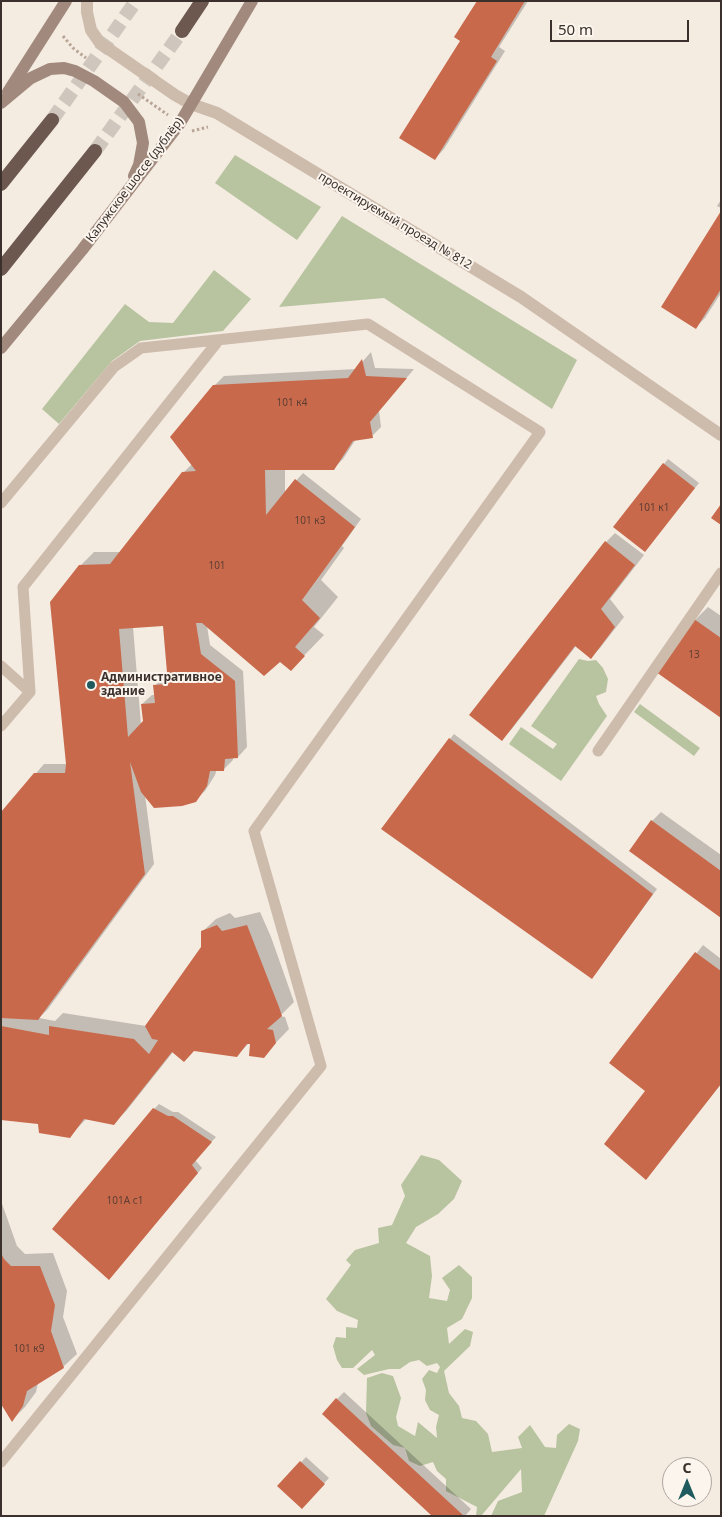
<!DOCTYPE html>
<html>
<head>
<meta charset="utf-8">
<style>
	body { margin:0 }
	#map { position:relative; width:722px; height:1517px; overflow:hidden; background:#f4ebe1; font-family:"Noto Sans",sans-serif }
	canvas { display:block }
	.frame { position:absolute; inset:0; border:2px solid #3b302b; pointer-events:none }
	.north { position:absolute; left:662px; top:1457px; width:50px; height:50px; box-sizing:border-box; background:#fbf5ee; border:1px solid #aea6a0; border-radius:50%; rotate:0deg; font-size:14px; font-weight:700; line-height:20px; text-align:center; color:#3b302b }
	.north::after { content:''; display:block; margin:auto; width:18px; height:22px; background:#1f5a5e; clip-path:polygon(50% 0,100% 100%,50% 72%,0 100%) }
	.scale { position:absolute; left:550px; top:20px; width:139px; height:22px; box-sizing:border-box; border:2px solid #3b302b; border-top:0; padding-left:6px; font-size:15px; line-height:18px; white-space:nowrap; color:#3b302b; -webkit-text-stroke:4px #fbf5ee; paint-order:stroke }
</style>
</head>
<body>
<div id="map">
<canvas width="722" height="1517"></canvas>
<div class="frame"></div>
<div class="north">С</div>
<div class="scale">50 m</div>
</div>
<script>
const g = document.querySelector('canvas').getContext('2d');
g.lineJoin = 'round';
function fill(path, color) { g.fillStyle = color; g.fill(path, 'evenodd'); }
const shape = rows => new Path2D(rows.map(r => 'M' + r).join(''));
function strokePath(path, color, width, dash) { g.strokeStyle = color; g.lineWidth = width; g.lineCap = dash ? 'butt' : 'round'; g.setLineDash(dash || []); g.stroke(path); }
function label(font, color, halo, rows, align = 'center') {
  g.font = font + ' "Noto Sans",sans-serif'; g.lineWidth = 4; g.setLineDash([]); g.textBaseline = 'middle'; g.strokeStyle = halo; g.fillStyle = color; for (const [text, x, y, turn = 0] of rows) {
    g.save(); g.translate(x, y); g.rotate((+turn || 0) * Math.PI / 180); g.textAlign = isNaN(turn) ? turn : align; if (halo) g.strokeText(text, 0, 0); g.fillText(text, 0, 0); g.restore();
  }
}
const green = shape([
	[235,155,321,207,297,240,215,183],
	[342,216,577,360,552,409,384,298,279,307],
	[214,270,251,299,223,331,140,341,112,361,59,424,42,409,125,304,149,322,173,323],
	[579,659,588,661,596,660,603,668,608,679,606,692,596,696,599,704,607,716,561,781,509,744,521,727,553,749,557,744,531,726],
	[640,704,700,748,694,756,634,712],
	[421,1155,439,1160,462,1181,454,1199,438,1214,416,1227,406,1243,430,1256,432,1276,429,1298,447,1301,450,1290,442,1278,459,1265,472,1277,472,1298,462,1319,447,1328,449,1344,465,1329,473,1332,470,1346,444,1371,449,1393,459,1406,462,1418,476,1421,488,1434,492,1452,522,1448,518,1437,530,1425,545,1447,556,1448,557,1435,569,1424,580,1429,578,1441,544,1516,491,1516,498,1501,522,1492,521,1469,481,1516,476,1516,477,1507,446,1491,446,1479,437,1471,433,1462,420,1466,409,1461,405,1448,393,1445,371,1426,366,1413,367,1378,382,1373,393,1376,401,1398,396,1417,398,1426,415,1436,418,1422,437,1438,436,1427,439,1415,430,1410,425,1400,426,1390,422,1379,429,1370,437,1373,440,1367,437,1363,427,1366,419,1360,410,1362,400,1369,389,1369,364,1375,357,1369,375,1355,372,1350,353,1368,342,1368,337,1360,333,1346,336,1337,346,1338,346,1327,357,1328,358,1320,337,1311,326,1299,351,1265,346,1260,355,1250,379,1243,378,1228,392,1225,405,1196,401,1185]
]);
const shadow = shape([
	[478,1,528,1,499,47,505,51,444,149,435,159,462,41],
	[721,200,721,208,717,206],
	[721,213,721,293,705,318,696,327],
	[371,352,375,368,414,369,379,411,381,427,372,436,356,439,343,459,333,469,285,469,285,493,303,473,361,519,342,546,344,548,321,580,338,597,314,627,324,635,291,669,280,660,207,626,210,645,243,671,247,747,238,757,233,757,233,760,223,770,217,769,215,775,205,791,195,800,145,795,154,864,48,1009,39,1018,55,1021,63,1013,146,1026,202,948,202,932,216,919,230,913,235,918,260,912,271,937,294,1002,280,1016,285,1017,289,1029,263,1056,251,1043,249,1043,236,1056,194,1050,173,1052,127,1110,114,1123,87,1118,70,1136,39,1122,1,1119,1,814,44,764,68,764,80,566,94,552,122,552,183,473,192,464,214,386,224,376,356,369],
	[166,624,169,676,164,676,155,686,155,695,152,695,142,704,144,722,141,725,133,627],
	[668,459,699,483,645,550,664,464],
	[615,533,644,555,610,599,624,617,600,648,591,657,576,646,511,730,502,739,606,542],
	[708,607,721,616,721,716,695,620],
	[454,734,657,889,596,973,450,739],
	[661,812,721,855,721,916,652,821],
	[703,945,721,959,721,1084,646,1178,647,1091,611,1063],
	[159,1104,173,1112,178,1112,216,1137,195,1160,202,1168,113,1273,154,1109],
	[1,1201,17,1246,25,1254,53,1253,67,1291,63,1317,77,1354,63,1367,38,1383,36,1392,25,1407,12,1420,1,1402],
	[344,1392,471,1509,465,1516,434,1516,337,1399],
	[306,1457,329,1478,302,1507,279,1486]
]);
const building = shape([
	[477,1,525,1,491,57,497,61,435,160,399,138,460,41,454,37],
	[721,211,721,289,696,329,661,307],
	[362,359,366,376,407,378,370,422,373,438,353,441,334,470,265,470,266,515,295,479,355,527,302,600,320,618,295,647,305,656,291,671,280,662,264,676,202,623,196,623,201,654,235,681,238,758,225,759,224,771,210,771,207,786,196,802,182,806,154,808,141,792,130,762,145,874,38,1020,1,1018,1,812,34,773,65,773,66,764,50,602,79,565,110,564,182,472,196,471,170,437,213,385,348,378],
	[163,626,168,684,153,685,155,703,141,704,143,721,128,737,119,629],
	[663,463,695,488,645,552,613,527],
	[721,504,721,525,711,518],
	[605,541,635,565,601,609,615,627,591,659,575,646,502,741,469,715],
	[694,619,721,638,721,718,656,672],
	[449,738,653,894,592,979,381,829],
	[651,820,721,871,721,918,629,851],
	[217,925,222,931,247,925,279,1007,282,1016,267,1029,273,1030,276,1043,264,1058,249,1056,250,1044,247,1044,237,1057,194,1051,184,1062,172,1052,114,1125,84,1119,70,1138,39,1133,38,1124,1,1120,1,1026,49,1035,49,1026,134,1039,149,1054,158,1040,152,1039,145,1026,201,947,201,931],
	[695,952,721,971,721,1084,646,1180,604,1144,645,1091,609,1063],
	[153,1108,168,1116,173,1116,212,1142,192,1165,198,1173,109,1280,52,1229],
	[1,1253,4,1259,11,1266,40,1266,55,1305,51,1331,64,1368,27,1391,23,1406,12,1422,1,1404],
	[336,1398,464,1516,432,1516,322,1414],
	[300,1461,325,1484,302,1509,277,1486]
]);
const trunkTunnel = shape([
	[52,120,136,1],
	[95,151,182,31]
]);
const path = shape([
	[63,36,73,48,86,58],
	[138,94,168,115],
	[192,131,208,127]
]);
const service = shape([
	[1,503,114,367,141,348,368,324,540,432,254,831,321,1066,1,1462],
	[1,666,30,692],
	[1,726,30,692,23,587,218,341],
	[598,751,721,573]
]);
const tertiary = shape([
	[87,1,87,12,91,30,100,43,175,95,191,104,217,113,521,297,721,435]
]);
const secondary = shape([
	[8,92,66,1],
	[1,103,31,78,50,69,64,68,75,71,94,81,124,102,139,122,143,143,139,165,134,176],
	[1,348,82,250,180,123,252,1]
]);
const trunk = shape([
	[182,31,202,1],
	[1,184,52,120],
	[1,269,95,151]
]);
const markers = [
	[91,685,5,"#1f5a5e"]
];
const numberNames = [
	["101 к4",292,403],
	["101 к1",654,508],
	["101 к3",310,521],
	["101",217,566],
	["13",694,655],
	["101А с1",125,1201],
	["101 к9",29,1349]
];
const streetNames = [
	["Калужское шоссе (дублёр)",135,180,-53],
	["проектируемый проезд № 812",395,221,31]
];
const poiNames = [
	["Административное",101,678],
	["здание",101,692]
];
fill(green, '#b8c4a0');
fill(shadow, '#0003');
fill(building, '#c8694b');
strokePath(trunkTunnel, '#cfc6bd', 14, [14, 7]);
strokePath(path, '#b9a596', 3, [2.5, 2.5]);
strokePath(service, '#cdbbac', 11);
strokePath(tertiary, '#cdbbac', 12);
strokePath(secondary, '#a18a7d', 12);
strokePath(trunk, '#6c584f', 14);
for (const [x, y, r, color] of markers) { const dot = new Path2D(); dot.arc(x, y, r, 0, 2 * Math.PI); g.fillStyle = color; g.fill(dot); strokePath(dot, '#fbf5ee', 2); }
label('10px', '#5e3e33', null, numberNames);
label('12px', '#3b302b', '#fbf5ee', streetNames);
label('bold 12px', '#3b302b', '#fbf5ee', poiNames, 'left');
</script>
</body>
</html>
